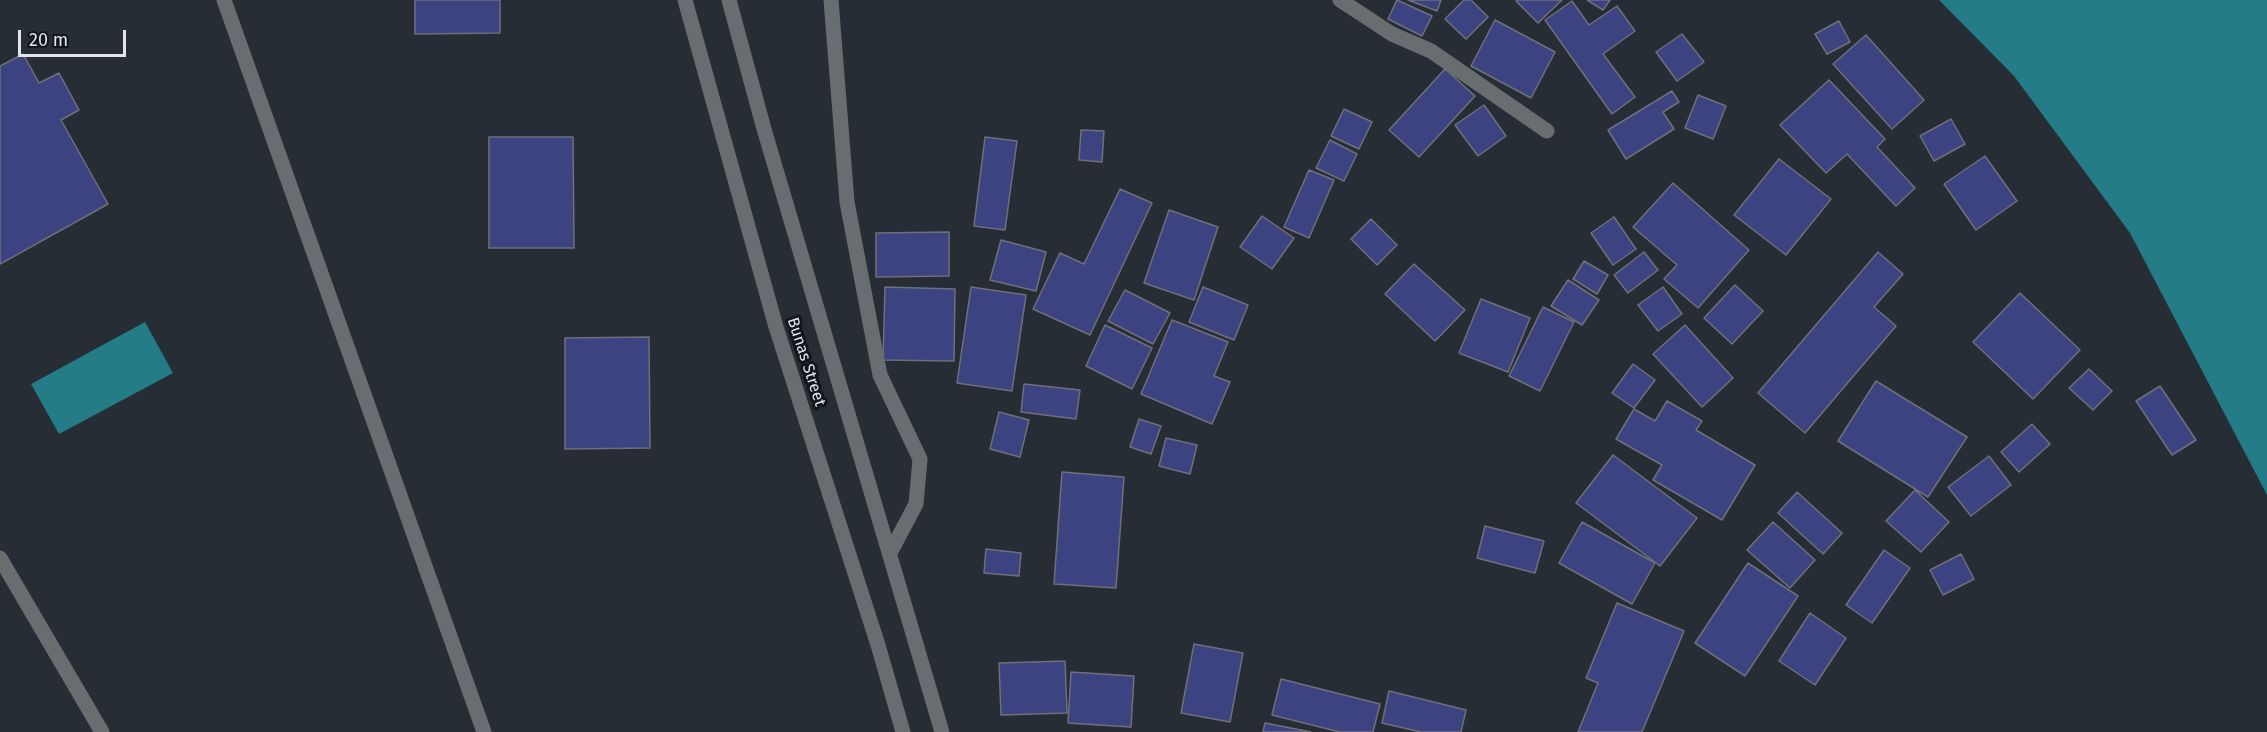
<!DOCTYPE html>
<html>
<head>
<meta charset="utf-8">
<style>
	body { margin:0 }
	#map { position:relative; width:2267px; height:732px; overflow:hidden; background:#272d35; font-family:"Fira Sans",sans-serif }
	canvas { display:block }
	.scale { position:absolute; left:18px; top:30px; width:108px; height:27px; box-sizing:border-box; border:3px solid #e2e6eb; border-top:0; padding-left:8px; font-size:18px; line-height:21px; white-space:nowrap; color:#e2e6eb; -webkit-text-stroke:4px #121519; paint-order:stroke }
</style>
</head>
<body>
<div id="map">
<canvas width="2267" height="732"></canvas>
<div class="scale">20 m</div>
</div>
<script>
const g = document.querySelector('canvas').getContext('2d');
g.lineJoin = 'round';
function fill(path, color) { g.fillStyle = color; g.fill(path, 'evenodd'); }
const shape = rows => new Path2D(rows.map(r => 'M' + r).join(''));
function strokePath(path, color, width, dash) { g.strokeStyle = color; g.lineWidth = width; g.lineCap = dash ? 'butt' : 'round'; g.setLineDash(dash || []); g.stroke(path); }
function label(font, color, halo, rows, align = 'center') {
  g.font = font + ' "Fira Sans",sans-serif'; g.lineWidth = 6; g.setLineDash([]); g.textBaseline = 'middle'; g.strokeStyle = halo; g.fillStyle = color; for (const [text, x, y, turn = 0] of rows) {
    g.save(); g.translate(x, y); g.rotate((+turn || 0) * Math.PI / 180); g.textAlign = isNaN(turn) ? turn : align; if (halo) g.strokeText(text, 0, 0); g.fillText(text, 0, 0); g.restore();
  }
}
const water = shape([
	[1939,0,2267,0,2267,495,2130,233,2014,76],
	[145,322,173,373,59,434,31,384]
]);
const building = shape([
	[415,0,500,0,500,33,415,34,415,0],
	[1397,0,1432,16,1422,36,1388,19,1397,0],
	[1408,0,1441,0,1437,11,1408,0],
	[1464,0,1471,0,1488,17,1466,39,1445,19,1464,0],
	[1517,0,1562,0,1538,23,1516,1,1517,0],
	[1587,0,1610,0,1603,10,1587,0],
	[1572,1,1589,25,1617,6,1635,31,1603,54,1635,97,1612,114,1545,20,1572,1],
	[1495,20,1555,52,1531,98,1471,66,1495,20],
	[1839,21,1850,42,1827,54,1815,34,1839,21],
	[1682,34,1704,62,1677,81,1656,52,1682,34],
	[1866,35,1924,100,1892,129,1833,64,1866,35],
	[23,54,39,83,59,73,79,110,61,120,108,204,0,264,0,66,23,54],
	[1445,69,1475,96,1419,157,1389,130,1445,69],
	[1829,80,1885,139,1877,147,1915,188,1896,206,1847,154,1826,173,1780,125,1829,80],
	[1672,91,1679,102,1663,112,1674,129,1626,159,1608,130,1672,91],
	[1698,95,1726,106,1713,139,1685,128,1698,95],
	[1484,105,1506,136,1478,156,1455,125,1484,105],
	[1344,109,1372,122,1359,149,1331,136,1344,109],
	[1951,119,1965,144,1934,161,1920,136,1951,119],
	[1081,130,1104,131,1102,162,1079,160,1081,130],
	[489,137,573,137,574,248,489,248,489,137],
	[985,137,1017,141,1005,230,974,226,985,137],
	[1330,140,1357,154,1344,181,1316,168,1330,140],
	[1985,156,2017,201,1976,230,1944,184,1985,156],
	[1779,159,1831,199,1786,255,1734,215,1779,159],
	[1309,170,1334,180,1309,238,1284,227,1309,170],
	[1673,183,1749,250,1698,308,1664,279,1677,265,1633,227,1673,183],
	[1120,189,1152,203,1090,335,1033,309,1060,253,1084,264,1120,189],
	[1169,210,1218,227,1194,300,1144,283,1169,210],
	[1262,216,1294,238,1272,269,1240,247,1262,216],
	[1614,217,1636,249,1613,265,1591,233,1614,217],
	[1371,219,1397,245,1377,265,1351,239,1371,219],
	[949,232,949,276,876,277,876,233,949,232],
	[1001,240,1046,252,1036,291,990,280,1001,240],
	[1644,252,1658,270,1628,293,1614,275,1644,252],
	[1878,252,1903,274,1874,307,1896,326,1805,433,1758,393,1878,252],
	[1584,261,1608,275,1597,294,1573,279,1584,261],
	[1414,264,1465,310,1435,341,1385,294,1414,264],
	[1568,280,1599,300,1582,325,1551,306,1568,280],
	[1735,285,1763,311,1732,344,1704,318,1735,285],
	[885,287,955,289,954,361,883,360,885,287],
	[971,287,1026,295,1012,391,957,383,971,287],
	[1203,287,1248,305,1234,340,1189,322,1203,287],
	[1663,287,1682,314,1658,331,1638,305,1663,287],
	[1125,290,1170,313,1153,344,1108,321,1125,290],
	[2020,293,2080,350,2033,399,1973,342,2020,293],
	[1481,299,1530,318,1508,372,1459,353,1481,299],
	[1543,307,1574,322,1540,391,1509,376,1543,307],
	[1172,320,1228,342,1214,376,1230,382,1212,424,1141,394,1172,320],
	[1105,325,1152,348,1132,389,1086,366,1105,325],
	[1685,325,1733,378,1702,407,1653,354,1685,325],
	[649,337,650,448,565,449,565,338,649,337],
	[1633,364,1655,380,1634,408,1612,393,1633,364],
	[2089,369,2112,391,2093,410,2069,388,2089,369],
	[1876,381,1967,437,1928,497,1838,441,1876,381],
	[1024,384,1080,390,1076,419,1021,412,1024,384],
	[2160,386,2196,440,2172,455,2136,401,2160,386],
	[1667,401,1702,421,1696,430,1755,465,1722,520,1653,480,1662,465,1616,439,1634,409,1655,421,1667,401],
	[999,412,1029,420,1020,457,990,449,999,412],
	[1139,419,1161,426,1151,454,1130,447,1139,419],
	[2032,424,2050,444,2019,472,2001,452,2032,424],
	[1166,438,1197,445,1190,474,1159,466,1166,438],
	[1613,455,1697,518,1660,566,1576,503,1613,455],
	[1989,456,2011,485,1971,516,1948,487,1989,456],
	[1062,472,1124,477,1116,588,1054,584,1062,472],
	[1915,490,1949,522,1921,552,1886,521,1915,490],
	[1797,492,1842,533,1823,554,1778,513,1797,492],
	[1582,522,1655,563,1632,604,1559,563,1582,522],
	[1773,522,1815,560,1790,588,1747,550,1773,522],
	[1485,526,1544,541,1535,573,1477,558,1485,526],
	[986,549,1021,553,1019,576,984,573,986,549],
	[1884,550,1910,568,1872,623,1846,605,1884,550],
	[1961,554,1974,579,1943,595,1930,570,1961,554],
	[1748,563,1798,596,1745,676,1695,643,1748,563],
	[1617,603,1684,631,1642,732,1578,732,1598,683,1586,678,1617,603],
	[1810,613,1846,638,1815,685,1779,661,1810,613],
	[1194,644,1243,653,1230,722,1181,713,1194,644],
	[1065,661,1067,713,1001,715,999,663,1065,661],
	[1071,672,1134,676,1131,727,1068,723,1071,672],
	[1281,679,1380,704,1373,732,1340,732,1272,715,1281,679],
	[1389,691,1466,710,1461,732,1421,732,1382,723,1389,691],
	[1265,723,1311,732,1263,732,1265,723]
]);
const minor = shape([
	[224,0,484,732],
	[685,0,776,327,878,645,903,732],
	[729,0,764,129,942,732],
	[831,0,847,202,880,375,920,459,916,504,890,553],
	[1340,0,1392,34,1431,51,1547,131],
	[0,558,102,732]
]);
const streetNames = [
	["Bunas Street",806,362,72]
];
fill(water, '#237c86');
fill(building, '#3d4280');
strokePath(building, '#6e707b', 1.5);
strokePath(minor, '#686d70', 15);
label('16px', '#e2e6eb', '#121519', streetNames);
</script>
</body>
</html>
